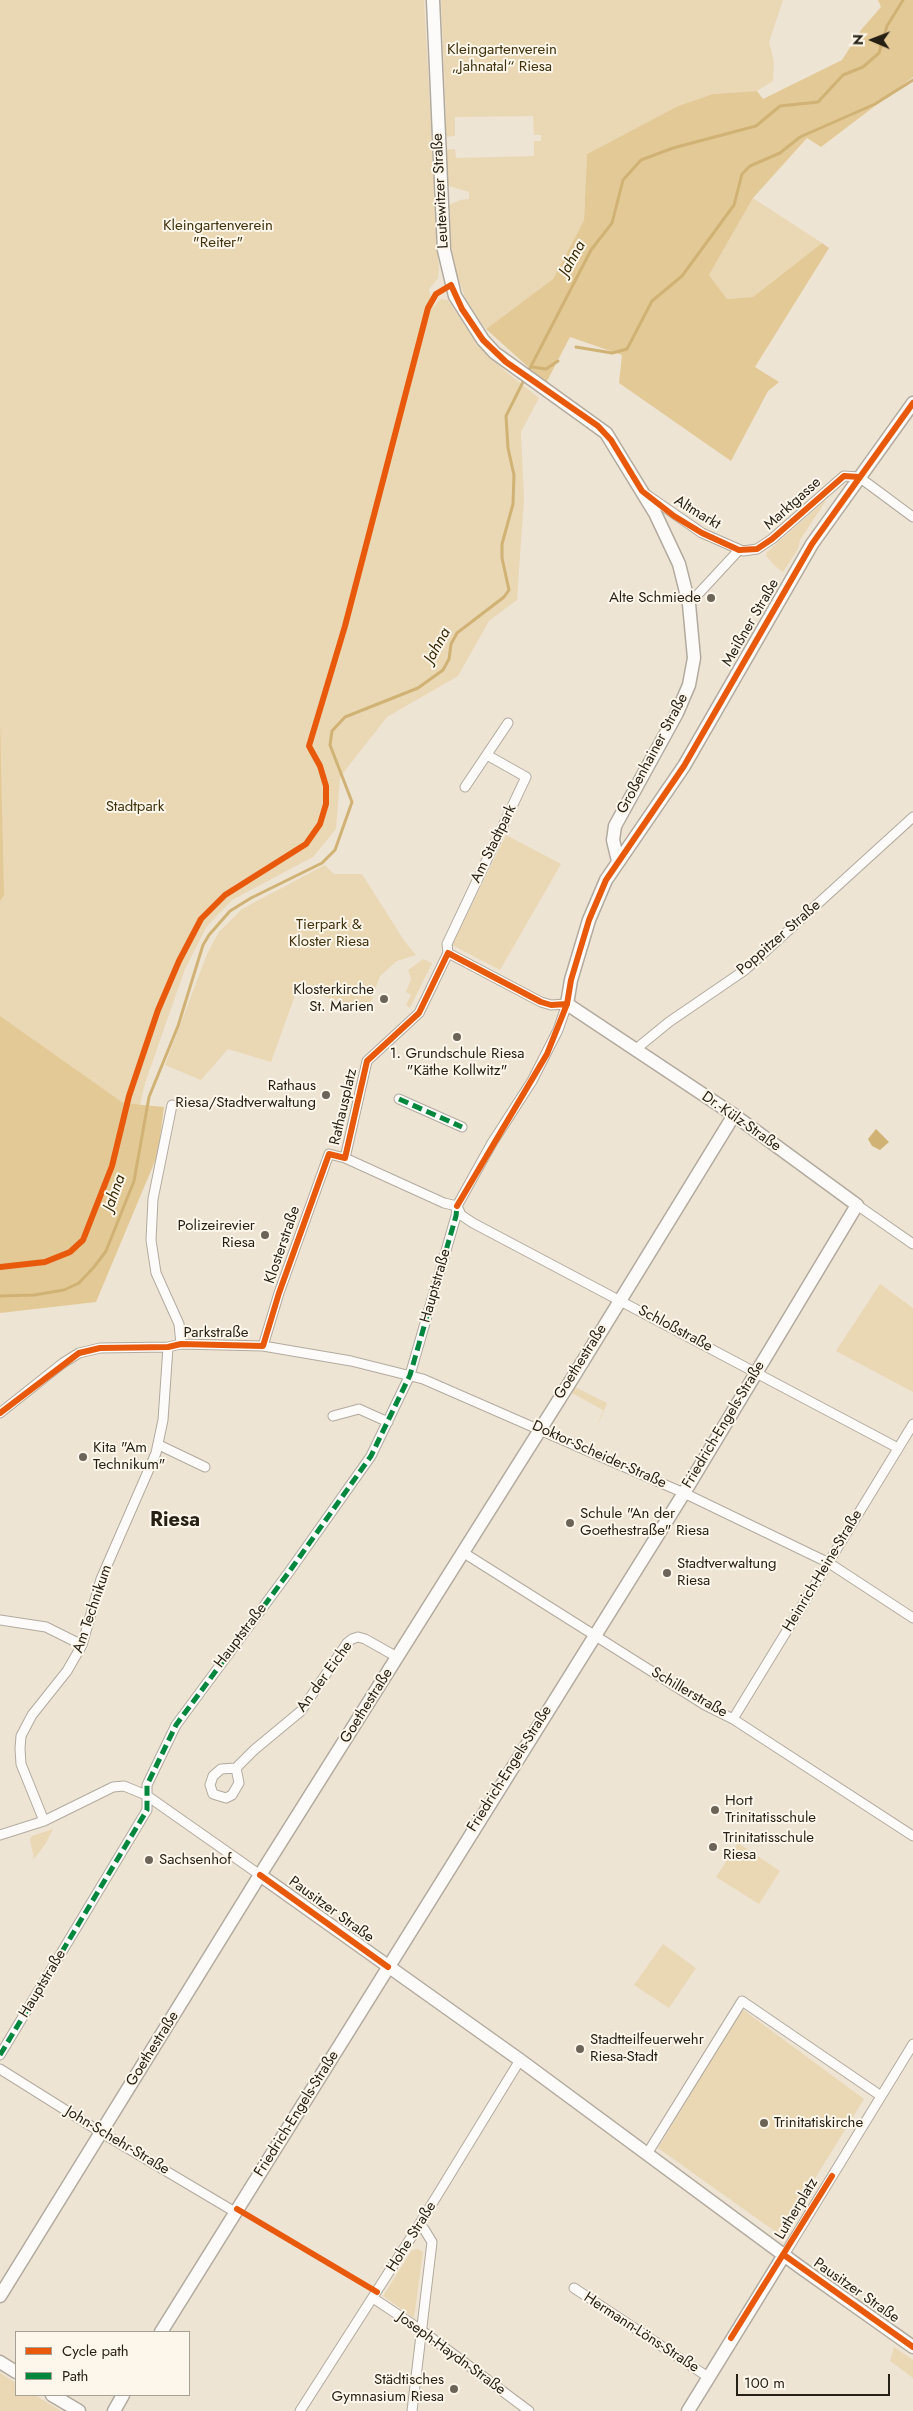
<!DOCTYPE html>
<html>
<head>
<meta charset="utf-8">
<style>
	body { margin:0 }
	#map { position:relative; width:913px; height:2411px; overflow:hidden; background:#eee4d4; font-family:Jost,sans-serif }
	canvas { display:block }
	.legend { position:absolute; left:15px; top:2331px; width:175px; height:65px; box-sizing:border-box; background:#fdf6ea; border:1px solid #a7a094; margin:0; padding:6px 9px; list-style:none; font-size:15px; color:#251f14 }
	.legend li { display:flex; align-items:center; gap:10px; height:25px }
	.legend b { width:25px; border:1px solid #a7a094 }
	.north { position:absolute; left:848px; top:15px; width:50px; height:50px; -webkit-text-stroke:4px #fdf6ea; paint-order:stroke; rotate:271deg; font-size:14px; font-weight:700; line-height:20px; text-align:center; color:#251f14 }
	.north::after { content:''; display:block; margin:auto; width:18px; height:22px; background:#251f14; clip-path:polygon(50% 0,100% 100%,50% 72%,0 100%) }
	.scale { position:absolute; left:736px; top:2374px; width:154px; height:22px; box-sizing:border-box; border:2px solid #251f14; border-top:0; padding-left:6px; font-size:15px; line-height:18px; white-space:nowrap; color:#251f14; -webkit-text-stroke:4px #fdf6ea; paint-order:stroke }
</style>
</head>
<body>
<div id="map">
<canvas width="913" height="2411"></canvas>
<ul class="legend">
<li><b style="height:6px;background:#e8590c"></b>Cycle path</li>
<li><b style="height:6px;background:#00873e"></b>Path</li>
</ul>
<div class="north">N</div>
<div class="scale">100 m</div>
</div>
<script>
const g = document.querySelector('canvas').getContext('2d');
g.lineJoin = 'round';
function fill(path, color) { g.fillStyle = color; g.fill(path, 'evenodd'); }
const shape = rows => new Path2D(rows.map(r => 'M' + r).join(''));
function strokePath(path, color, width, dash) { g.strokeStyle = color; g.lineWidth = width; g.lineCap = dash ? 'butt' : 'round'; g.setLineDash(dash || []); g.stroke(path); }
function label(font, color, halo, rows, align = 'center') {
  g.font = font + ' Jost,sans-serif'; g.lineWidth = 4; g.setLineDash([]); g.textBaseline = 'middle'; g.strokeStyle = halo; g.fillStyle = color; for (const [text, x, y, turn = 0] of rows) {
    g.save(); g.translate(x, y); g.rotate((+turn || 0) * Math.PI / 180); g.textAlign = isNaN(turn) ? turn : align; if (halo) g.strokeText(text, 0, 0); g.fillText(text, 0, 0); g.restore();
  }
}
const green = shape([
	[0,0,424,0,439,269,438,278,429,289,433,308,440,299,448,300,477,344,505,371,539,398,521,432,524,498,517,600,489,621,458,676,387,717,340,777,336,829,313,857,232,900,207,926,185,969,145,1083,112,1224,0,1287],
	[441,0,783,0,769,42,774,62,773,81,757,91,713,94,678,106,587,154,584,220,553,279,486,329,467,303,456,272,450,240,447,206,460,200,469,199,469,192,445,185,444,150,455,149,456,158,534,156,534,141,541,141,541,135,534,135,533,116,455,117,455,136,443,137,443,117,446,117],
	[753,198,822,243,753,297,727,299,709,275],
	[827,499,800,540,798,549,783,572,775,566,766,556,767,552],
	[506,835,561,864,500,970,452,945],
	[325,865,334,874,362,874,405,942,416,955,397,961,380,976,368,1009,357,1005,354,1007,298,987,271,1062,228,1049,201,1080,165,1065,207,954,219,932,242,909],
	[423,959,432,963,410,1008,406,1005,411,995,406,992,411,979,408,970],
	[880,1284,913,1308,913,1392,836,1351],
	[575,1387,607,1403,596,1429,603,1410,570,1392],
	[53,1829,46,1843,34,1859,30,1839,32,1836],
	[738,1843,780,1871,759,1904,716,1877],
	[663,1944,696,1968,669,2008,634,1985],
	[742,2009,864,2099,780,2235,658,2148],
	[418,2249,423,2252,414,2318,383,2296,412,2250],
	[894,2347,913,2360,913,2378,890,2361],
	[0,2373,16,2383,16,2395,35,2395,61,2411,0,2411]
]);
const forest = shape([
	[878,0,913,0,913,77,821,147,807,138,753,198,709,275,727,299,753,297,822,243,829,248,755,367,779,382,768,391,731,461,619,383,622,355,570,337,546,383,486,329,553,279,584,220,587,154,678,106,713,94,757,91,763,99,842,60,861,30,881,7],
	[0,723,4,895,0,901],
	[0,1016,123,1103,164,1107,158,1154,96,1302,0,1313]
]);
const water = shape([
	[876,1129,889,1142,880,1150,872,1146,868,1139]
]);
const stream = shape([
	[576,347,612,353,627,349,652,301,682,276,734,205,742,174,750,166,780,153,800,137,875,104,913,80],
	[532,367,546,369,558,361],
	[528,372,591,250,612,223,623,180,641,160,673,148,756,126,780,106,818,102,843,75,863,67,879,53,887,26,903,0],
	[0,1296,34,1295,64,1290,79,1283,94,1267,106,1251,134,1181,149,1097,178,1026,203,945,209,935,230,911,251,898,322,863,335,850,352,802,330,745,332,731,345,717,418,688,443,670,449,659,451,644,457,633,504,597,509,590,502,558,502,544,513,504,514,475,508,448,506,416,525,378]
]);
const street = shape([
	[647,495,702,533,743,551,757,549,772,539,844,476,859,477,913,517],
	[689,604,739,550],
	[465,787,508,723],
	[448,953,447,944,526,777,487,755],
	[636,1049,669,1022,745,970,913,817],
	[399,1099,462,1127],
	[172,1105,153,1199,151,1240,156,1273,179,1324,181,1344],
	[345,1158,367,1061,419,1013,448,953],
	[857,1205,913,1244],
	[457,1206,461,1215,473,1223,898,1448],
	[263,1346,279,1293,329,1154,345,1158,444,1203,457,1206],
	[0,1413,63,1363,79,1353,100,1348,168,1347,181,1344,263,1346,351,1361,423,1379,684,1493,829,1563,913,1618],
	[333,1416,359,1409,388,1422],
	[159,1445,205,1467],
	[464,1553,705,1705,733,1719,913,1836],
	[0,1620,46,1627,82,1645],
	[733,1719,913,1424],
	[236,1768,239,1783,232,1795,226,1798,213,1794,210,1785,213,1776,221,1769,236,1768,254,1750,301,1711,347,1643,352,1639,358,1637,365,1639,397,1657],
	[44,1821,21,1764,20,1749,21,1736,32,1715,67,1671,82,1645,101,1579,156,1453,163,1420,168,1347],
	[0,1835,44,1821,113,1787,124,1786,146,1795,260,1875],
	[0,2055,147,1810,147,1785,176,1725,289,1572,371,1456,410,1375,456,1216,457,1206,492,1143,532,1081,558,1030,567,1004,551,1005,541,1002,448,953],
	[0,2069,102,2133,235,2212],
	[647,2154,742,2001,881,2096],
	[784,2255,913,2044],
	[574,2288,708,2377],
	[373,2298,421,2330,529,2411],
	[300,2411,419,2225,520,2060],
	[412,2411,432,2242,424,2229,419,2225]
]);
const secondary = shape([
	[433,0,444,250,455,296,483,340,495,353,606,433,655,513,679,564,689,604,694,658,689,685,677,713,615,826,613,840,618,861],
	[260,1875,520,2060,800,2267,913,2347],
	[0,2296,260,1875,572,1379,734,1115],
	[161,2332,684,1493,857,1205,734,1115,567,1004,571,980,589,920,606,880,684,766,812,544,913,403],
	[0,2362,16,2372],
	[52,2395,79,2411],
	[114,2411,123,2395],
	[688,2411,784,2255]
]);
const quiet = shape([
	[399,1099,462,1127],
	[0,2055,147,1810,147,1785,176,1725,289,1572,371,1456,410,1375,456,1216,457,1206]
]);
const cycleway = shape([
	[457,1206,547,1054,567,1004,571,980,589,920,606,880,684,766,812,544,913,403],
	[0,1267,45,1262,70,1252,83,1240,112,1166,129,1096,158,1010,179,961,201,919,225,895,306,844,320,824,326,804,326,786,320,766,309,746,345,626,428,308,436,294,451,285,462,309,483,340,506,362,598,426,611,440,642,491,674,516,702,533,739,550,757,549,772,539,844,476,859,477],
	[0,1413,79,1353,100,1348,168,1347,181,1344,263,1346,279,1293,329,1154,345,1158,367,1061,419,1013,448,953,541,1002,551,1005,567,1004],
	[260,1875,388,1967],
	[237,2209,377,2292],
	[784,2255,913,2347],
	[731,2338,832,2176]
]);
const markers = [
	[711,598,5,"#6b6457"],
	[384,999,5,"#6b6457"],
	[457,1037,5,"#6b6457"],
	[326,1095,5,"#6b6457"],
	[265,1235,5,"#6b6457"],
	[83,1457,5,"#6b6457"],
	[570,1523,5,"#6b6457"],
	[667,1573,5,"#6b6457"],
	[715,1810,5,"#6b6457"],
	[713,1847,5,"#6b6457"],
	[149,1860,5,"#6b6457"],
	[580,2049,5,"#6b6457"],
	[764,2123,5,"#6b6457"],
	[454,2389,5,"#6b6457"]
];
const parkNames = [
	["Kleingartenverein",502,50],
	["„Jahnatal“ Riesa",502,67],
	["Kleingartenverein",218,226],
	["\"Reiter\"",218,243],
	["Stadtpark",135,807],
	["Tierpark &",329,925],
	["Kloster Riesa",329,942]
];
const streetNames = [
	["Leutewitzer Straße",441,191,-93],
	["Marktgasse",793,504,-42],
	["Altmarkt",697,513,31],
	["Meißner Straße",751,623,-60],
	["Großenhainer Straße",653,754,-62],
	["Am Stadtpark",494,844,-64],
	["Poppitzer Straße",779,938,-41],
	["Rathausplatz",344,1107,-77],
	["Dr.-Külz-Straße",741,1122,35],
	["Klosterstraße",283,1245,-71],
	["Hauptstraße",436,1286,-74],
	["Schloßstraße",675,1329,28],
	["Parkstraße",216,1333],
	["Goethestraße",581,1362,-58],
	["Friedrich-Engels-Straße",724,1425,-59],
	["Doktor-Scheider-Straße",599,1455,24],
	["Heinrich-Heine-Straße",823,1571,-59],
	["Am Technikum",93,1609,-71],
	["Hauptstraße",241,1636,-53],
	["An der Eiche",325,1677,-54],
	["Schillerstraße",689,1693,30],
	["Goethestraße",367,1706,-58],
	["Friedrich-Engels-Straße",510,1769,-58],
	["Pausitzer Straße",331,1910,36],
	["Hauptstraße",43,1984,-59],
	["Goethestraße",153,2049,-58],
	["Friedrich-Engels-Straße",297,2114,-58],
	["John-Schehr-Straße",117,2141,31],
	["Lutherplatz",797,2209,-59],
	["Hohe Straße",412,2237,-58],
	["Pausitzer Straße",856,2291,35],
	["Hermann-Löns-Straße",641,2333,33],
	["Joseph-Haydn-Straße",451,2354,36]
];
const poiNames = [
	["Alte Schmiede",701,598,"right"],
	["Klosterkirche",374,990,"right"],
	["St. Marien",374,1007,"right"],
	["1. Grundschule Riesa",457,1054,"center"],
	["\"Käthe Kollwitz\"",457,1071,"center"],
	["Rathaus",316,1086,"right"],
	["Riesa/Stadtverwaltung",316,1103,"right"],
	["Polizeirevier",255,1226,"right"],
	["Riesa",255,1243,"right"],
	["Kita \"Am",93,1448],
	["Technikum\"",93,1465],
	["Schule \"An der",580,1514],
	["Goethestraße\" Riesa",580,1531],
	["Stadtverwaltung",677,1564],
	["Riesa",677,1581],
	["Hort",725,1801],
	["Trinitatisschule",725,1818],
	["Trinitatisschule",723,1838],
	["Riesa",723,1855],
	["Sachsenhof",159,1860],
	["Stadtteilfeuerwehr",590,2040],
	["Riesa-Stadt",590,2057],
	["Trinitatiskirche",774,2123],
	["Städtisches",444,2380,"right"],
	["Gymnasium Riesa",444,2397,"right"]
];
const waterNames = [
	["Jahna",573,259,-61],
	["Jahna",438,646,-61],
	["Jahna",115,1193,-70]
];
const districtNames = [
	["Riesa",175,1521]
];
fill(green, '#ead7b4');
fill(forest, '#e3c996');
fill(water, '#d0b275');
strokePath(stream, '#d0b275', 3);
strokePath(street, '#b2aa9e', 11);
strokePath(secondary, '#b2aa9e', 15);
strokePath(street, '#fcfbf9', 9);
strokePath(secondary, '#fcfbf9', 12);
strokePath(quiet, '#00873e', 5, [10, 5]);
strokePath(cycleway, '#e8590c', 6);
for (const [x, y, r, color] of markers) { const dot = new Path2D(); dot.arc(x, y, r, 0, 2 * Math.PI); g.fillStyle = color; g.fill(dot); strokePath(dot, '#fdf6ea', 2); }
label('15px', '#41310d', '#fdf6ea', parkNames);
label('15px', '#251f14', '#fdf6ea', streetNames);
label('15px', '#251f14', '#fdf6ea', poiNames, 'left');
label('italic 16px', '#392905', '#fdf6ea', waterNames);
label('bold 20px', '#251f14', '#fdf6ea', districtNames);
</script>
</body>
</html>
